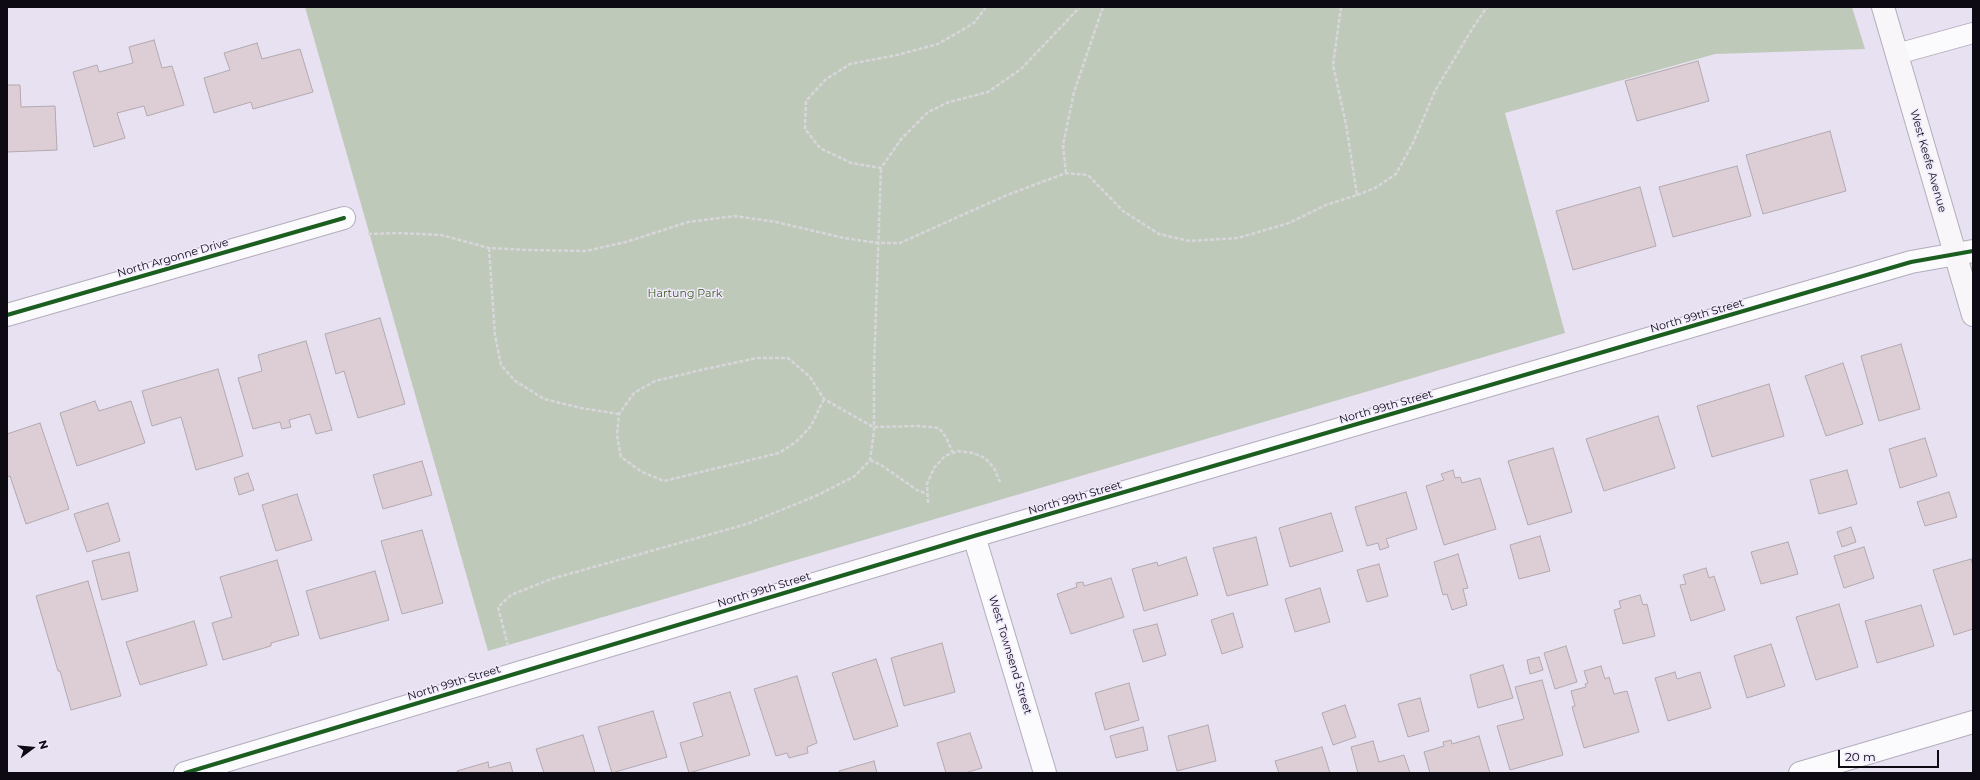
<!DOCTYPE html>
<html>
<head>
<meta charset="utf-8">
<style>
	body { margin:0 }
	#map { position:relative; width:1980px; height:780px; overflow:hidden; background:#e7e1f2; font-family:Montserrat,sans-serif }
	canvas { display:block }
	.frame { position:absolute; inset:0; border:8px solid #0e0a14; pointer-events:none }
	.north { position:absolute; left:12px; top:728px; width:40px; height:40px; -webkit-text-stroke:3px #f0eafc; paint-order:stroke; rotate:74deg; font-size:11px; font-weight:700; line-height:16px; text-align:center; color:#0e0a14 }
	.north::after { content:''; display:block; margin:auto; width:14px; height:18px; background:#0e0a14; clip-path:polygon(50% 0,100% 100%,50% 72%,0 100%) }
	.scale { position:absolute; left:1838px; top:750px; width:101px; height:18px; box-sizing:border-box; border:2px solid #0e0a14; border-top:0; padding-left:5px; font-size:12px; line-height:14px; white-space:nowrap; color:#0e0a14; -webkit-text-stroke:3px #f0eafc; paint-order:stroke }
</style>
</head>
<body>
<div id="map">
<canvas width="1980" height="780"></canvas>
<div class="frame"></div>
<div class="north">N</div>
<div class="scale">20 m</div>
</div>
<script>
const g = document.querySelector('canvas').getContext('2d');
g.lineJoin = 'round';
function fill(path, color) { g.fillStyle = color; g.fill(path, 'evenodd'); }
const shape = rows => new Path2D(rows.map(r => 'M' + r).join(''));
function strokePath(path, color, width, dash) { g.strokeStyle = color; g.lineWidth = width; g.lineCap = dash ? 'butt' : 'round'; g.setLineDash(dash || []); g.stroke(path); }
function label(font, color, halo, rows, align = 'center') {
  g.font = font + ' Montserrat,sans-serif'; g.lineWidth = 3; g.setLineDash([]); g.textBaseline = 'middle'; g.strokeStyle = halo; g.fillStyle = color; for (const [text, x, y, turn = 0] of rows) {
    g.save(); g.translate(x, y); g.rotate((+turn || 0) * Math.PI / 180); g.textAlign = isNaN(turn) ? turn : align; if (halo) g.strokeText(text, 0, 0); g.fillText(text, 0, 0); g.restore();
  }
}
const green = shape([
	[305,7,1852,7,1865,49,1715,54,1505,113,1565,333,488,651]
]);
const building = shape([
	[154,40,162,68,172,66,184,105,147,116,144,106,117,113,125,138,94,147,73,72,97,65,99,72,133,63,129,47,154,40],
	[257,43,262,59,300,49,313,92,253,109,251,102,214,113,204,78,230,70,224,53,257,43],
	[1698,61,1709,101,1637,121,1625,81,1698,61],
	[7,85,20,85,21,107,55,106,57,150,7,152,7,85],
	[1830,131,1846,191,1763,214,1746,155,1830,131],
	[1737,166,1751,216,1673,237,1659,187,1737,166],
	[1640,187,1656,246,1573,270,1556,211,1640,187],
	[380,318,405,404,358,418,344,371,336,374,325,334,380,318],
	[306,341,332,430,316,434,310,414,289,420,291,427,282,429,280,422,253,429,238,378,262,371,258,355,306,341],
	[1901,344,1920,409,1879,421,1861,356,1901,344],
	[1843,363,1863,424,1826,436,1805,376,1843,363],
	[218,369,243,456,196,470,181,417,152,426,142,391,218,369],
	[1769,384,1784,436,1712,457,1697,406,1769,384],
	[95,401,99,411,131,401,145,443,77,466,60,413,95,401],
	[1658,416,1675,468,1604,491,1586,439,1658,416],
	[40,423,69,509,26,524,10,476,7,477,7,434,40,423],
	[1925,438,1937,476,1900,488,1889,449,1925,438],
	[1553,448,1572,512,1528,525,1508,461,1553,448],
	[422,461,432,495,383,509,373,475,422,461],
	[1453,470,1455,478,1460,477,1462,483,1480,478,1496,529,1444,545,1426,486,1444,480,1441,474,1453,470],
	[1847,470,1857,504,1819,514,1810,480,1847,470],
	[248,473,254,490,239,495,234,478,248,473],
	[1406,492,1417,529,1386,539,1389,547,1380,550,1378,543,1367,546,1355,507,1406,492],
	[1949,492,1957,517,1925,526,1917,502,1949,492],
	[297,494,312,540,276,551,262,505,297,494],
	[108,503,120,541,87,552,74,514,108,503],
	[1331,513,1343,551,1290,567,1279,528,1331,513],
	[1851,527,1856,542,1842,547,1837,532,1851,527],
	[422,530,443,603,402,614,381,541,422,530],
	[1540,536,1550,571,1519,579,1510,545,1540,536],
	[1256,537,1268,585,1227,596,1213,548,1256,537],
	[1788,542,1798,574,1761,584,1751,552,1788,542],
	[1864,547,1874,578,1844,588,1834,556,1864,547],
	[129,552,138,591,102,600,92,561,129,552],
	[1458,554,1468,588,1463,589,1467,605,1452,610,1447,594,1443,595,1434,562,1458,554],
	[1186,557,1198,595,1144,611,1132,569,1157,562,1158,566,1186,557],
	[1971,559,1973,566,1973,629,1954,635,1933,570,1971,559],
	[277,560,299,635,271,643,271,646,223,660,212,623,232,617,220,577,277,560],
	[1379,564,1388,596,1367,602,1357,570,1379,564],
	[1706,568,1709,578,1714,576,1725,610,1691,621,1680,585,1686,584,1683,575,1706,568],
	[375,571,389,620,320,639,306,591,375,571],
	[1111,578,1124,617,1071,634,1057,594,1077,587,1076,583,1083,582,1084,586,1111,578],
	[88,581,121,696,71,710,60,671,58,671,36,596,88,581],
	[1320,588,1330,622,1295,632,1285,599,1320,588],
	[1640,595,1643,605,1647,604,1655,636,1623,644,1614,610,1621,608,1619,601,1640,595],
	[1839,604,1858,667,1816,680,1796,617,1839,604],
	[1921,605,1934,646,1877,663,1865,621,1921,605],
	[1233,613,1243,647,1222,654,1211,620,1233,613],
	[194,621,207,665,140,685,126,642,194,621],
	[1157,624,1166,655,1143,662,1133,630,1157,624],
	[942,643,955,692,904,706,891,658,942,643],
	[1771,644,1785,686,1747,698,1734,656,1771,644],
	[1566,646,1577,682,1555,689,1544,653,1566,646],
	[1539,657,1543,670,1530,674,1527,660,1539,657],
	[876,659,898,726,854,740,832,673,876,659],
	[1503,665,1513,698,1478,708,1470,675,1503,665],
	[1601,666,1605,679,1609,677,1614,694,1627,691,1639,732,1584,748,1572,707,1575,706,1571,691,1586,687,1585,684,1588,683,1584,671,1601,666],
	[1675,672,1677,679,1700,672,1711,708,1668,721,1655,678,1675,672],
	[797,676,817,743,807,747,808,753,789,758,787,753,776,756,754,689,797,676],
	[1542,680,1563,755,1510,770,1497,726,1524,719,1515,687,1542,680],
	[1129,683,1139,720,1105,730,1095,693,1129,683],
	[730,692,750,755,689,773,680,743,703,736,693,703,730,692],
	[1420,698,1429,731,1408,737,1398,704,1420,698],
	[1345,705,1356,737,1333,745,1322,713,1345,705],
	[653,711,667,757,612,773,598,727,653,711],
	[1208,725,1216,761,1177,771,1168,736,1208,725],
	[1143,727,1148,750,1116,758,1110,736,1143,727],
	[970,733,982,768,965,773,946,773,937,743,970,733],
	[583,735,595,773,544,773,536,749,583,735],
	[1479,736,1490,773,1430,773,1424,752,1444,746,1443,742,1451,740,1452,744,1479,736],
	[1373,741,1379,762,1404,755,1410,773,1358,773,1351,747,1373,741],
	[1322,747,1330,773,1279,773,1275,761,1322,747],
	[874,761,877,773,839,773,839,771,874,761],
	[488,762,489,768,510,762,513,773,458,773,457,771,488,762]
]);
const path = shape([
	[986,7,974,23,938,44,897,55,850,64,825,80,806,101,805,129,820,148,851,163,881,168,902,138,928,112,949,102,988,92,1021,69,1080,7],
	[1066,173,1063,145,1074,92,1103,7],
	[1357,195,1375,188,1396,174,1413,143,1435,91,1472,29,1487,7],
	[368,234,400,233,441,235,489,248,528,250,586,251,626,242,688,222,735,216,776,222,844,238,878,243,900,243,1007,195,1066,173,1088,175,1123,211,1159,234,1189,241,1238,238,1289,223,1326,205,1357,195,1346,124,1333,65,1341,7],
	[489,248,495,335,501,365,514,380,544,399,581,408,619,414],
	[824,399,811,426,796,442,779,453,664,481,642,472,621,457,617,435,619,414,634,393,655,381,701,370,757,358,788,358,810,377,824,399,873,427,920,426,939,428,946,437,953,453],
	[870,460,881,465,917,490,927,494],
	[928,503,927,484,934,468,945,456,958,451,973,453,985,458,994,468,1000,482],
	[508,646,498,607,511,595,551,579,747,524,818,495,855,476,870,460,874,432,874,367,881,168]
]);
const lane = shape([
	[1897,54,1973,33]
]);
const street = shape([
	[7,315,344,218],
	[974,536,1045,773],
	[185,773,974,536,1911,262,1973,251],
	[1800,773,1973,722]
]);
const secondary = shape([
	[1883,7,1973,315]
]);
const cycleway = shape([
	[7,315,344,218],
	[185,773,974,536,1911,262,1973,251]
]);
const streetNames = [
	["West Keefe Avenue",1928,161,74],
	["North Argonne Drive",173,258,-16],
	["North 99th Street",1697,316,-16],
	["North 99th Street",1386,407,-16],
	["North 99th Street",1075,498,-16],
	["North 99th Street",764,590,-17],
	["West Townsend Street",1010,655,73],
	["North 99th Street",454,683,-17]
];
const parkNames = [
	["Hartung Park",685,294]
];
fill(green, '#bfc9b9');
fill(building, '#dcced4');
strokePath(building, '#b2a9af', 1);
strokePath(lane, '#b2adba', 22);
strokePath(street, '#b2adba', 24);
strokePath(secondary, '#b2adba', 24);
strokePath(path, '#d8d6db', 2.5, [4, 2]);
strokePath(lane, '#fbfafd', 20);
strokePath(street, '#fbfafd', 22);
strokePath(secondary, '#f9f6f9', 22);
strokePath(cycleway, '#1b5e20', 4);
label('11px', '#0e0a14', '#f0eafc', streetNames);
label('11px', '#3d5b1b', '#f0eafc', parkNames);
</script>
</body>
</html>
